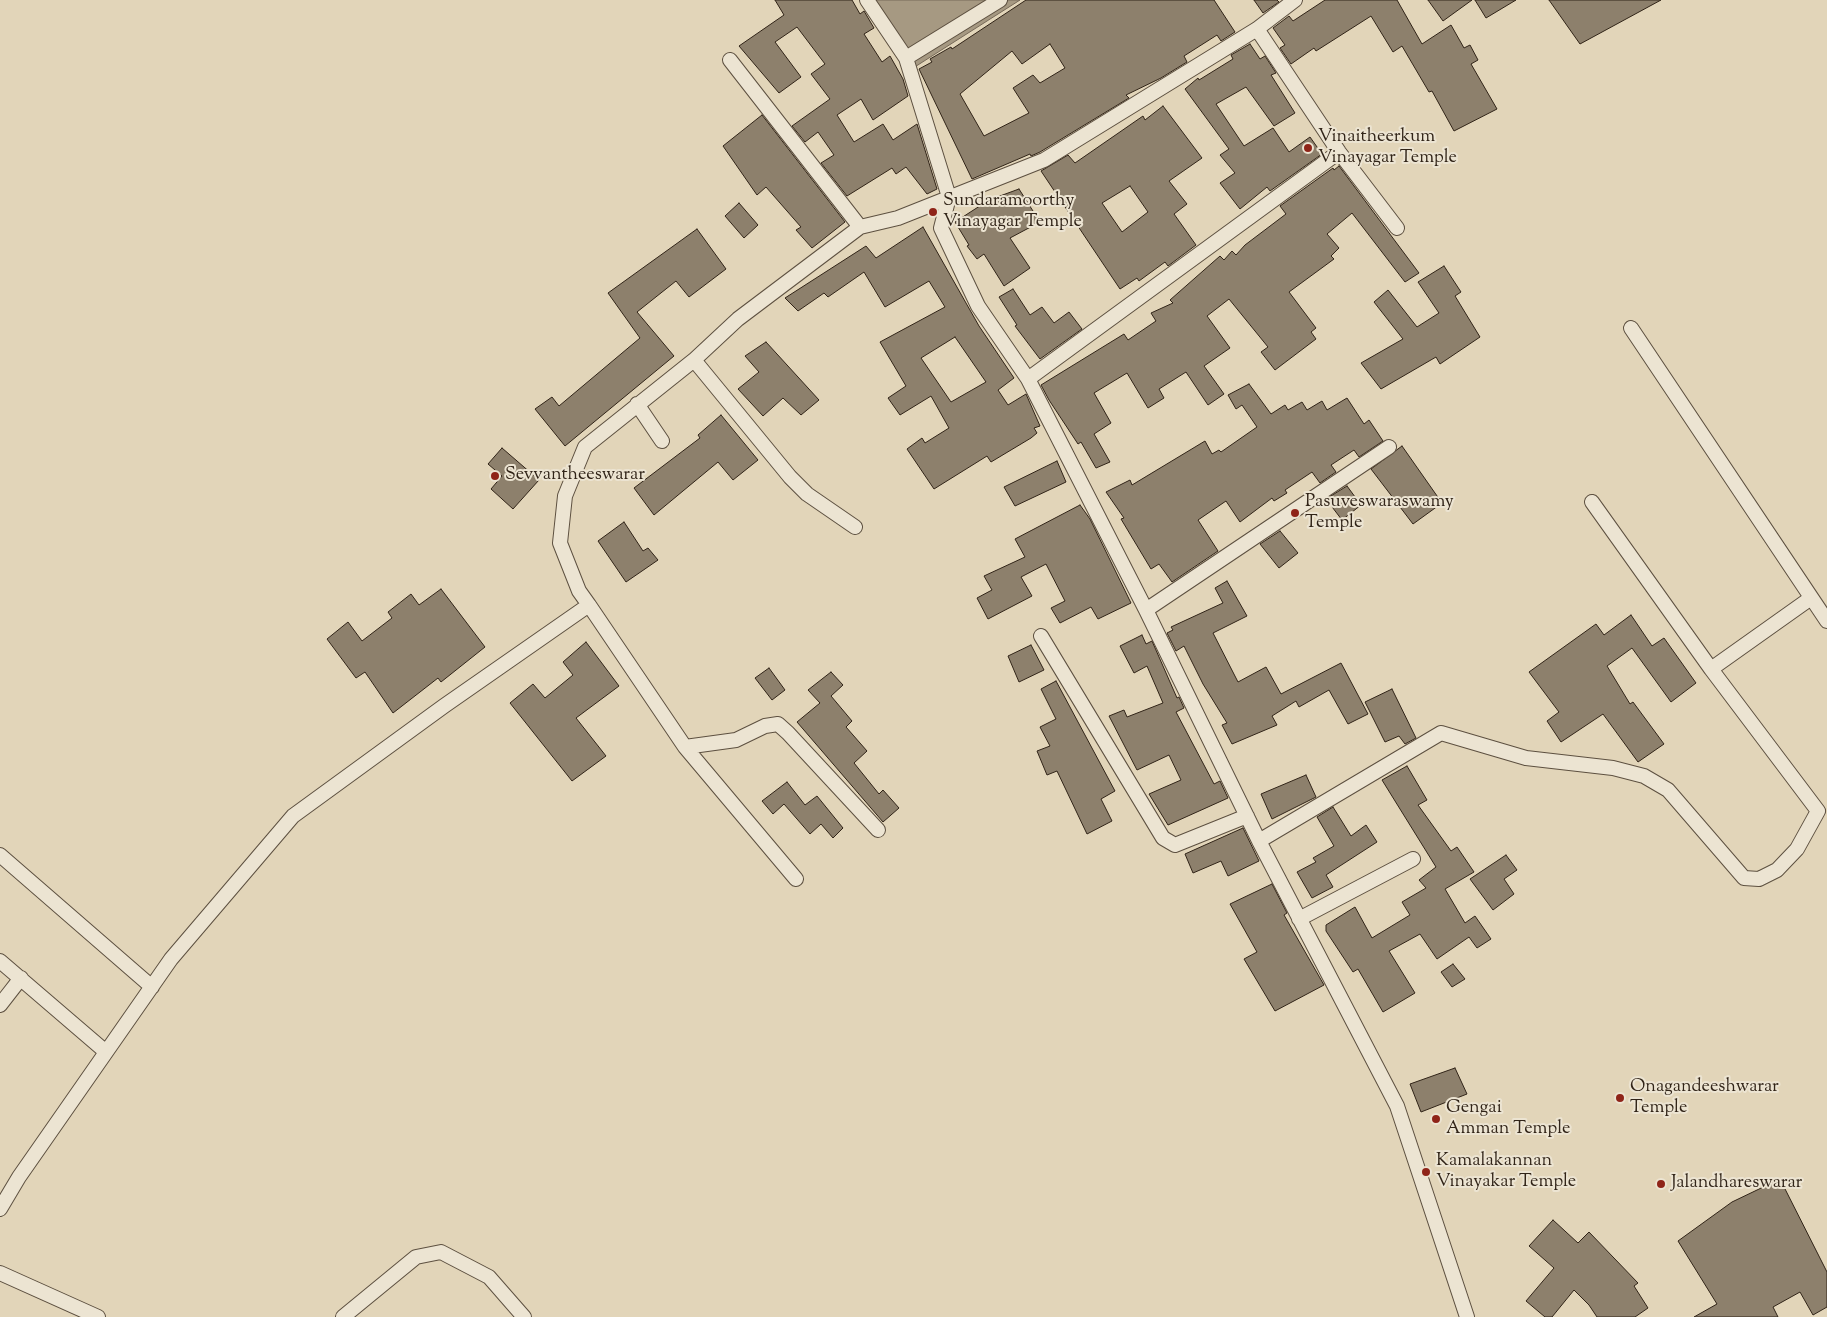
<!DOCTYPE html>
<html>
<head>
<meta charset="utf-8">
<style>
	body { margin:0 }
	canvas { display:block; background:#e2d5b9 }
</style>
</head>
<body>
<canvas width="1827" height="1317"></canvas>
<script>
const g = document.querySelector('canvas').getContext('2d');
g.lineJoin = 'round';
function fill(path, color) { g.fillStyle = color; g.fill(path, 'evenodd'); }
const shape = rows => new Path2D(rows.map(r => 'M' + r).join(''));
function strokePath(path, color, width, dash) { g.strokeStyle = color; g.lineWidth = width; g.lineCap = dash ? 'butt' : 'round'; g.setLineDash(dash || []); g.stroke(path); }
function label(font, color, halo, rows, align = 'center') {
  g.font = font + ' "Sorts Mill Goudy",serif'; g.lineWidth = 4; g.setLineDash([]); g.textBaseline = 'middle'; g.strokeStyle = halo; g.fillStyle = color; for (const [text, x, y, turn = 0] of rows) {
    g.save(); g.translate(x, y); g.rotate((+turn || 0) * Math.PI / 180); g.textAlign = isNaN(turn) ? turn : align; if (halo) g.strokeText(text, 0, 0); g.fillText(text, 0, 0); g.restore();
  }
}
const water = shape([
	[868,0,1020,0,910,70,868,0]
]);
const building = shape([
	[775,0,852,0,860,14,864,11,874,28,864,34,882,62,890,56,903,79,908,96,873,120,861,99,837,115,854,142,883,124,893,140,917,124,937,189,927,194,906,167,896,174,892,168,847,196,821,163,834,155,818,132,805,142,792,126,830,99,811,74,825,64,797,27,775,42,801,77,779,93,739,46,784,15,775,0],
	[1026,0,1214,0,1235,32,1221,41,1217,35,1184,56,1187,62,1161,78,1126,95,1129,98,1040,152,1031,156,1030,154,972,179,919,69,932,62,930,59,951,47,952,49,1026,0],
	[1050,44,1065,68,1040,83,1033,75,1013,88,1029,113,984,136,960,94,1012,51,1022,64,1050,44],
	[1254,0,1277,0,1279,2,1263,13,1254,0],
	[1325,0,1397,0,1422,44,1451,25,1464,48,1470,45,1478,60,1471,64,1497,109,1454,131,1432,91,1429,92,1402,46,1393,52,1371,16,1316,51,1314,48,1291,64,1280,48,1285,45,1273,28,1289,16,1293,21,1325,0],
	[1428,0,1472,0,1443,21,1428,0],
	[1475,0,1516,0,1486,18,1475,0],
	[1549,0,1661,0,1580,44,1549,0],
	[1250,44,1260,59,1265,56,1276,73,1271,75,1295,113,1274,126,1246,87,1216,104,1244,146,1273,128,1289,152,1310,137,1322,154,1270,191,1267,187,1240,209,1220,183,1235,173,1220,155,1229,149,1185,89,1198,78,1199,80,1233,59,1231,55,1250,44],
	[1163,106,1202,158,1169,181,1187,204,1174,214,1196,245,1168,266,1165,262,1139,281,1137,278,1120,289,1041,171,1068,155,1075,163,1143,116,1145,120,1163,106],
	[1130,186,1148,212,1122,232,1102,203,1130,186],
	[762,115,845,222,812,248,796,230,801,227,766,187,757,195,723,146,762,115],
	[1339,166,1419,273,1405,282,1352,213,1327,234,1339,248,1331,256,1334,259,1289,292,1316,328,1311,332,1316,339,1275,370,1261,352,1268,347,1229,299,1207,316,1230,348,1204,366,1224,394,1208,405,1186,372,1159,389,1164,398,1148,408,1127,373,1094,393,1111,423,1094,434,1110,462,1096,468,1081,442,1078,444,1049,400,1041,385,1124,334,1128,340,1156,321,1151,313,1173,303,1170,300,1220,256,1224,260,1232,251,1236,255,1245,245,1286,214,1280,206,1333,168,1334,170,1339,166],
	[1019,189,1040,222,1010,238,1030,268,1004,286,984,254,977,259,967,246,969,245,955,222,989,200,1019,189],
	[739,203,758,225,744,238,725,216,739,203],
	[923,227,979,326,1014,378,998,390,1008,405,1026,394,1040,426,1034,428,1037,433,1031,438,991,462,987,456,934,489,907,449,922,438,925,443,949,428,931,396,900,415,888,398,906,386,880,342,945,307,929,281,885,307,864,272,828,297,824,293,798,311,785,298,866,246,876,258,923,227],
	[955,337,986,382,951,402,921,358,955,337],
	[697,229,726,269,689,297,676,281,637,312,674,356,565,446,535,409,552,397,559,406,640,338,608,293,697,229],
	[1444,266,1461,292,1455,296,1480,337,1440,364,1436,357,1381,389,1361,363,1403,339,1374,302,1388,290,1417,327,1439,313,1418,282,1444,266],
	[1013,289,1030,315,1042,307,1054,323,1069,312,1082,329,1040,359,1015,326,1017,325,999,297,1013,289],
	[766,342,819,400,801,415,783,398,763,416,738,389,759,372,745,356,766,342],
	[1249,384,1271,414,1285,405,1288,410,1302,402,1307,410,1322,401,1327,410,1347,398,1364,424,1369,420,1383,441,1359,457,1354,450,1331,465,1336,472,1320,483,1312,472,1285,490,1287,493,1274,501,1272,498,1240,522,1226,501,1198,520,1218,551,1172,582,1159,564,1151,569,1121,519,1124,518,1106,492,1130,480,1132,485,1205,441,1212,454,1219,450,1221,452,1257,427,1242,405,1236,409,1228,395,1249,384],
	[721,415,758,460,733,480,718,462,654,515,634,488,700,438,698,435,721,415],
	[1402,446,1442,503,1413,524,1371,469,1402,446],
	[502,448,539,480,513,509,491,489,502,476,488,464,502,448],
	[1057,461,1066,482,1015,506,1004,487,1057,461],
	[1347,486,1361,505,1342,520,1326,499,1347,486],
	[1080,505,1090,519,1131,603,1098,619,1091,607,1060,623,1051,608,1065,601,1046,564,1021,577,1032,596,988,619,977,598,992,590,984,576,1025,557,1015,539,1080,505],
	[624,522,643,551,648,548,658,560,626,582,598,541,624,522],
	[1280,531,1298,553,1279,568,1260,544,1280,531],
	[1227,581,1247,616,1213,633,1238,682,1266,667,1281,694,1341,663,1368,714,1348,724,1329,690,1299,707,1296,701,1272,716,1277,725,1232,744,1222,725,1227,723,1203,684,1184,646,1176,651,1167,633,1173,630,1171,627,1223,603,1215,588,1227,581],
	[441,589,485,647,441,682,438,678,393,713,365,672,356,678,327,639,348,622,362,641,392,618,388,612,411,594,419,605,441,589],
	[1631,615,1652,646,1664,638,1696,683,1671,702,1632,648,1607,666,1630,704,1633,702,1664,744,1638,762,1603,714,1561,742,1547,721,1559,712,1529,672,1596,624,1604,635,1631,615],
	[1142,635,1146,644,1152,641,1177,698,1179,697,1184,708,1176,712,1214,784,1220,781,1228,798,1168,825,1149,794,1181,780,1169,755,1137,770,1109,716,1124,710,1127,717,1163,703,1147,666,1134,673,1120,646,1142,635],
	[586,642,619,686,576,718,606,756,572,781,510,703,533,684,545,698,573,675,563,662,586,642],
	[1031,645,1044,670,1019,682,1008,656,1031,645],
	[769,668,785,690,772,700,755,678,769,668],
	[831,672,843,685,831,696,852,721,846,727,867,751,854,763,879,794,883,790,899,808,883,822,797,722,820,703,808,690,831,672],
	[1056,681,1115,791,1101,799,1112,821,1087,834,1057,771,1047,775,1037,751,1050,746,1040,727,1056,719,1041,689,1056,681],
	[1392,689,1416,738,1405,744,1399,736,1385,742,1365,702,1392,689],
	[1407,766,1427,800,1418,805,1451,851,1457,847,1474,872,1445,889,1465,923,1475,916,1491,939,1477,948,1469,937,1437,959,1420,934,1389,951,1415,993,1383,1012,1358,969,1353,972,1326,931,1326,925,1355,907,1372,938,1410,915,1402,902,1426,888,1419,880,1436,867,1382,780,1407,766],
	[1306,775,1316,797,1272,819,1261,794,1306,775],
	[787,782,805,805,817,796,843,828,833,838,821,824,810,834,784,804,773,814,762,801,787,782],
	[1333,807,1351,836,1366,825,1377,842,1326,875,1333,887,1312,898,1297,872,1316,862,1313,858,1334,846,1317,817,1333,807],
	[1243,828,1259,861,1228,876,1221,861,1193,873,1185,854,1243,828],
	[1506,855,1517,870,1504,879,1514,894,1493,910,1470,879,1506,855],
	[1272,884,1287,913,1284,915,1324,985,1275,1011,1244,959,1257,952,1230,904,1272,884],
	[1453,964,1465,979,1452,987,1441,972,1453,964],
	[1455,1068,1467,1094,1421,1112,1410,1084,1455,1068],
	[1780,1179,1827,1272,1827,1307,1813,1315,1800,1292,1773,1307,1778,1317,1694,1317,1717,1304,1678,1241,1732,1202,1780,1179],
	[1553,1220,1578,1243,1589,1232,1638,1283,1634,1286,1648,1308,1635,1317,1597,1317,1589,1305,1574,1290,1552,1317,1545,1317,1526,1301,1554,1268,1529,1246,1553,1220]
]);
const street = shape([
	[867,0,906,58,949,197,941,228,978,306,1028,379,1146,610,1259,841,1397,1106,1467,1317],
	[1257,29,1339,152,1397,228],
	[906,58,1000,0],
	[730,60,860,227],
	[1631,328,1827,621],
	[694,360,790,477,807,494,855,527],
	[1028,379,1339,152],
	[637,404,662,441],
	[589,605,685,747,736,740,765,726,778,724,788,733,878,830],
	[1146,610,1389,447],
	[1041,636,1163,838,1175,845,1247,816],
	[1711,669,1811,598],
	[685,747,796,879],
	[1259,841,1441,733,1526,758,1613,768,1644,776,1668,790,1744,878,1759,879,1777,870,1797,849,1818,811,1711,669,1592,502],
	[0,855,152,987],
	[1299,919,1413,859],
	[0,961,106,1052],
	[0,1005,21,978],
	[0,1209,19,1177,171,959,293,816,444,706,589,605,579,591,560,543,565,496,585,447,694,360,738,319,860,227,898,218,1044,160,1257,29,1295,0],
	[0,1273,98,1317],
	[343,1317,416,1257,441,1252,489,1277,524,1317]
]);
const markers = [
	[1308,148,5,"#8f2418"],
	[933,212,5,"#8f2418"],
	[495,476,5,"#8f2418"],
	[1295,513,5,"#8f2418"],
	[1620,1098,5,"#8f2418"],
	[1436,1119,5,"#8f2418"],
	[1426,1172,5,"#8f2418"],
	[1661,1184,5,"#8f2418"]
];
const poiNames = [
	["Vinaitheerkum",1318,138],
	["Vinayagar Temple",1318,159],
	["Sundaramoorthy",943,202],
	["Vinayagar Temple",943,223],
	["Sevvantheeswarar",505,476],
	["Pasuveswaraswamy",1305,503],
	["Temple",1305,524],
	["Onagandeeshwarar",1630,1088],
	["Temple",1630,1109],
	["Gengai",1446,1109],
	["Amman Temple",1446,1130],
	["Kamalakannan",1436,1162],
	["Vinayakar Temple",1436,1183],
	["Jalandhareswarar",1671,1184]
];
fill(water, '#a69982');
strokePath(water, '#776a58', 1);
fill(building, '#8d806c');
strokePath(building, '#312418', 1);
strokePath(street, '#5d5040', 16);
strokePath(street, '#ece4d2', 14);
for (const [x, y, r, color] of markers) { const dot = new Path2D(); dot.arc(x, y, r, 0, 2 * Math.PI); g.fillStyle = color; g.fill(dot); strokePath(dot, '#ece4d2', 2); }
label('18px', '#312418', '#ece4d2', poiNames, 'left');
</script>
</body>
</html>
